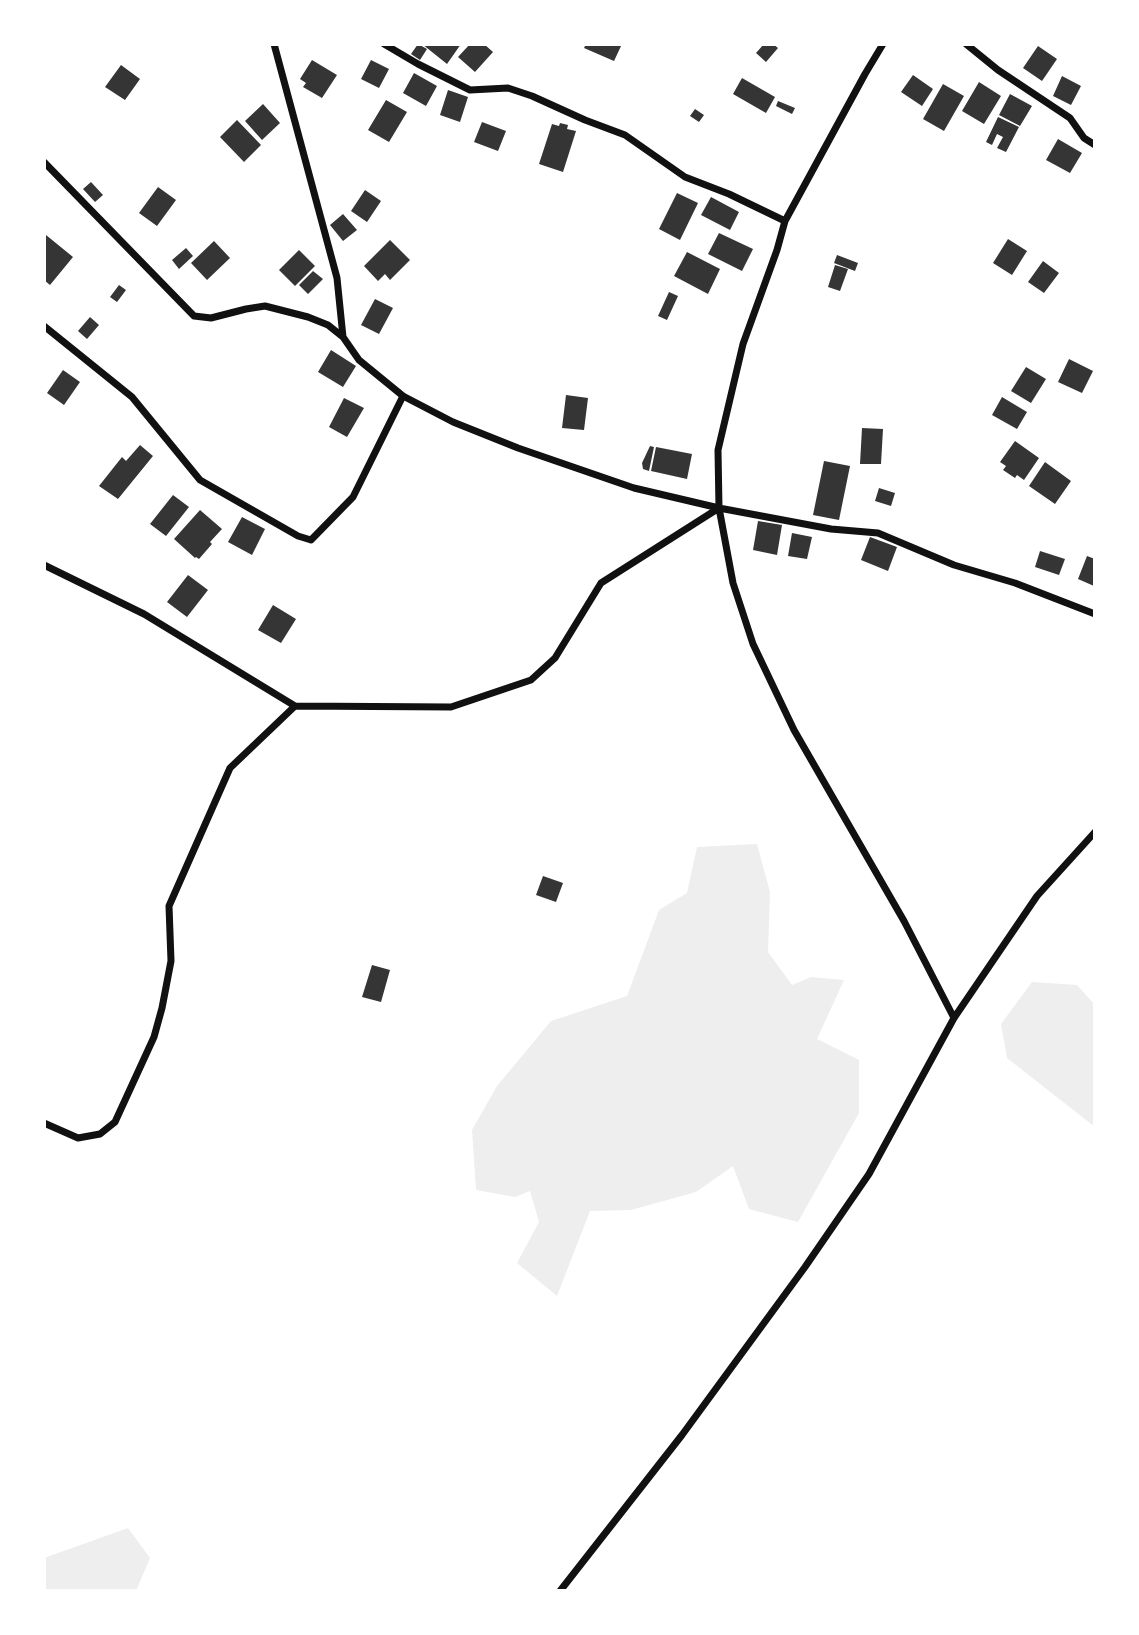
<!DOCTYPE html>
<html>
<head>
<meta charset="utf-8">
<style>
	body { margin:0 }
	#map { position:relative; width:1139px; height:1635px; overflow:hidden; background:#fff; font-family:"Roboto Condensed",sans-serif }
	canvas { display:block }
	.frame { position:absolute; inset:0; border:46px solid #fff; pointer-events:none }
</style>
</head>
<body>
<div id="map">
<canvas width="1139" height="1635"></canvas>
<div class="frame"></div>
</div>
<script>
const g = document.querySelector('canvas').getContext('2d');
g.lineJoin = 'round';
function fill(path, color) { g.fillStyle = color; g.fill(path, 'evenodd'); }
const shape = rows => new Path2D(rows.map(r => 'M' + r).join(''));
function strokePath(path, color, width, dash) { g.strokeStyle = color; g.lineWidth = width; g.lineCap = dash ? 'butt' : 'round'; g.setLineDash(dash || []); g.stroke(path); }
const green = shape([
	[757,844,770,892,768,952,792,985,811,977,844,980,817,1039,859,1060,859,1113,798,1222,749,1209,733,1166,696,1192,631,1210,590,1211,557,1296,517,1263,539,1222,530,1191,515,1197,476,1190,472,1130,497,1086,551,1021,627,996,659,910,687,893,697,847],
	[1032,982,1077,985,1095,1005,1095,1127,1007,1058,1001,1024],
	[128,1528,150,1558,136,1591,44,1591,44,1558]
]);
const building = shape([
	[418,44,427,49,420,60,411,54],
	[422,44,461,44,447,64],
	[470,44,484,44,493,52,475,72,458,57],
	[586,44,622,44,614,61,584,48],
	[764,44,773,44,778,48,766,62,756,53],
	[1038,46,1057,59,1042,81,1023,68],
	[312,60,337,75,322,98,303,87,306,83,300,79],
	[371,60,389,69,379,88,361,79],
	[121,65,140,79,125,100,105,87],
	[414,73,437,86,426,106,403,93],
	[913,75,933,89,922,106,901,92],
	[1062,76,1081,86,1071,105,1053,96],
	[742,78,775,97,766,113,733,94],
	[979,82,1001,96,984,124,962,111],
	[943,84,964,96,944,131,923,119],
	[448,90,468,97,460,122,440,115],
	[1010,94,1032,106,1020,126,999,115],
	[386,100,407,112,389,142,368,130],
	[778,101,795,108,792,114,776,106],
	[263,104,280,123,262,140,245,121],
	[695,109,704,115,699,122,690,116],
	[998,117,1019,127,1006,152,997,148,1003,137,997,134,992,145,986,142],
	[237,120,261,145,244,162,220,137],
	[482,122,506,131,498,151,474,142],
	[560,123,568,125,567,129,576,131,563,172,539,164,552,124,559,126],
	[1058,139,1082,153,1070,173,1046,160],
	[91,182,103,195,95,202,83,189],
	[158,187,176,200,157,226,139,213],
	[365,190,381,201,367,222,351,211],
	[677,193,698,203,680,240,659,229],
	[711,197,739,212,730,230,701,215],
	[343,214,357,230,343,241,330,225],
	[719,233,753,249,742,271,708,254],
	[46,235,73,257,50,285,44,280,44,238],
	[1008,239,1027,251,1012,275,993,263],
	[390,240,410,260,390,280,385,274,378,281,364,266],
	[214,241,230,258,207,280,191,263],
	[186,248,193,256,179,269,172,260],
	[299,250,315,266,295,286,279,270],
	[687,252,720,269,708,294,674,276],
	[837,255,858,263,855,271,834,263],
	[1043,261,1059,273,1044,293,1028,282],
	[835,265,848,269,840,291,828,287],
	[313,271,323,279,308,294,299,285],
	[119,285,126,290,117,302,110,297],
	[669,292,678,296,667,320,658,316],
	[375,299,393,308,379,334,361,325],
	[90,317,99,325,87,339,78,331],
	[331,350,356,366,343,387,318,372],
	[1069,359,1093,371,1082,393,1058,382],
	[1026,367,1046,379,1031,403,1011,391],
	[63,370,80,382,64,405,47,393],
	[566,395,588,398,584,430,562,428],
	[1002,397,1027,412,1017,429,992,415],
	[344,398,364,408,347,437,329,427],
	[862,428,883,429,881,464,860,464],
	[1015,441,1039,458,1024,480,1017,475,1015,478,1003,470,1006,466,1000,462],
	[140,445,153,456,118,499,99,486,122,457,126,461],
	[650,446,654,447,649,471,643,469,642,463],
	[656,447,692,454,687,479,651,471],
	[824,461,850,466,839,520,813,515],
	[1045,462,1071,481,1055,504,1029,486],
	[879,488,895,493,891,506,875,501],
	[173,495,189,507,166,536,150,524],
	[200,510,222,529,210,542,212,544,199,559,196,557,195,558,174,539],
	[242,517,265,529,252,555,228,542],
	[758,521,782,525,777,555,753,550],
	[792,533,812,537,807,559,788,556],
	[870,537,897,547,888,571,861,560],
	[1040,551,1065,559,1059,575,1035,567],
	[1087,556,1095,559,1094,586,1078,579],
	[188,575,208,590,187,617,167,602],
	[273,605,296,619,281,643,258,630],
	[543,876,563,883,556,902,536,895],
	[372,965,390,970,381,1002,362,997]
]);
const minor = shape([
	[274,44,337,278,343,337],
	[384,44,418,64,470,90,508,88,532,96,585,120,625,135,685,177,729,194,785,221],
	[883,44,865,74,785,221,777,250,743,344,718,450,719,508,733,583,753,644,794,730,904,921,954,1018],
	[966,44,998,70,1070,118,1084,138,1095,145],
	[44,162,194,316,211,318,246,309,265,306,308,317,328,325,343,337,359,360,403,396,453,422,518,448,634,488,719,508,831,529,878,533,954,565,1015,583,1095,614],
	[44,326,132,397,200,480,298,536,311,540,353,497,403,396],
	[44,565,144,614,295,706,451,707,531,680,555,658,601,583,719,508],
	[44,1123,78,1138,100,1134,115,1122,154,1037,162,1008,171,961,169,906,230,768,295,706],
	[560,1591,682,1435,805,1267,869,1174,954,1018,1037,896,1095,832]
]);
fill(green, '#eee');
fill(building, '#353535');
strokePath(minor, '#111', 7);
</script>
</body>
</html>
